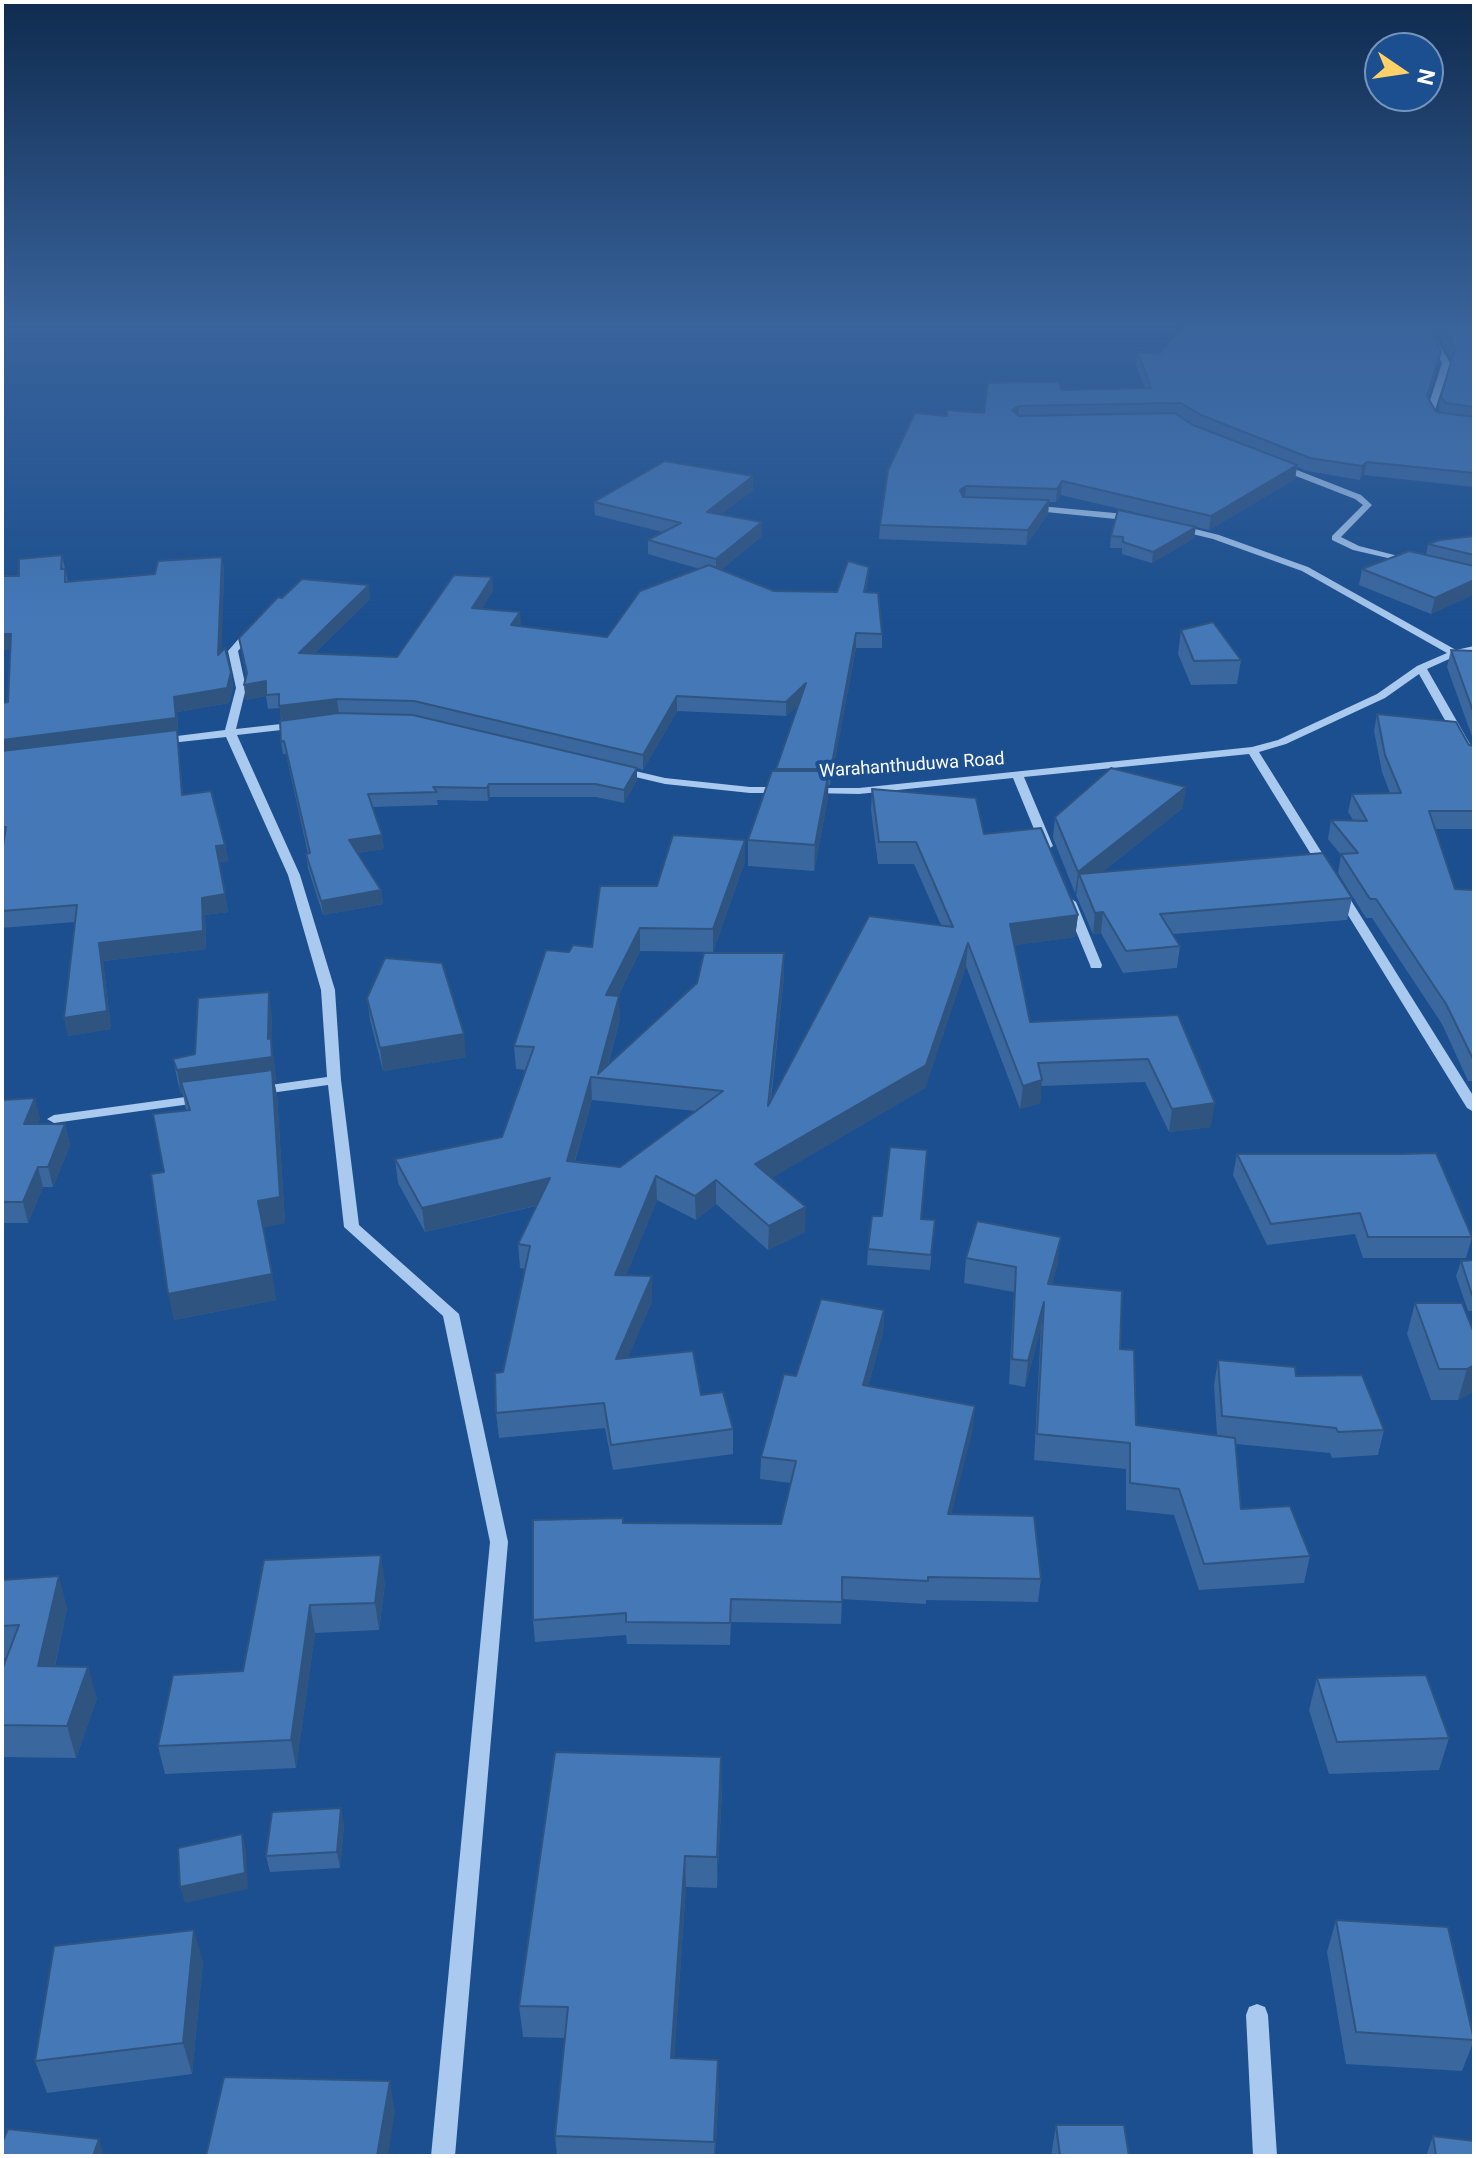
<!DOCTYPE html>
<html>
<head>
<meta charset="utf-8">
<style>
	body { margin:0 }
	#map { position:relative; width:1476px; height:2158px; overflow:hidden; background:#1b4f8f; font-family:Roboto,sans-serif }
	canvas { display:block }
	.frame { position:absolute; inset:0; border:4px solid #fff; pointer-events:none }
	.north { position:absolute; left:1364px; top:32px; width:80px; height:80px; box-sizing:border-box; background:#1b4f8f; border:2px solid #7695bc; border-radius:50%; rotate:103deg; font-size:22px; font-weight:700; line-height:32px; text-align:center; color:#fff }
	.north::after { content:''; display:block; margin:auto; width:28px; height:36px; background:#ffd166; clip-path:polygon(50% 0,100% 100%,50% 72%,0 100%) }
</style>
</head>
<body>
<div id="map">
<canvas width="1476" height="2158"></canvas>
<div class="frame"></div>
<div class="north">N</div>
</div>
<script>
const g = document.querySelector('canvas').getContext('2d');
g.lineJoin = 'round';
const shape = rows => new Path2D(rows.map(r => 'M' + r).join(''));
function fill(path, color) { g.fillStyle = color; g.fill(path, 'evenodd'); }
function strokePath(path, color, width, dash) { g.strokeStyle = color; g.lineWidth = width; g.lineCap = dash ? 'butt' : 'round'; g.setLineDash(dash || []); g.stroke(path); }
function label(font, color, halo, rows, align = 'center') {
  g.font = font + ' Roboto,sans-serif'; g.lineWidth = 8; g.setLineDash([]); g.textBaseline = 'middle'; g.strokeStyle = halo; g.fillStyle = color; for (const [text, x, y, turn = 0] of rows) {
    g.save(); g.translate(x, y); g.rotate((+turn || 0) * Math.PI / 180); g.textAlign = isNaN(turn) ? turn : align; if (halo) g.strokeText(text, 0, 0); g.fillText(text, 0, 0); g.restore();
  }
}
const minor = shape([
	[1422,324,1428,324,1450,363,1435,410,1442,419,1474,423,1474,427,1436,423,1427,410,1442,363,1422,324],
	[1278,465,1284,465,1361,495,1372,505,1341,537,1359,546,1414,560,1414,564,1353,550,1332,540,1332,536,1363,505,1355,499,1278,469,1278,465],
	[1029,505,1136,515,1140,518,1136,521,1026,510,1026,506,1029,505],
	[1179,525,1219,535,1308,567,1456,650,1474,646,1474,652,1458,655,1427,669,1474,751,1474,764,1468,761,1419,674,1385,698,1286,744,1259,752,1332,869,1326,873,1320,869,1249,754,1024,777,1053,846,1047,850,1041,846,1013,778,859,794,808,793,806,791,812,788,859,788,1252,747,1278,740,1377,694,1417,666,1447,653,1302,571,1213,539,1176,530,1175,528,1179,525],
	[248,628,257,630,238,651,246,688,236,729,299,722,304,725,299,728,237,735,300,875,335,990,341,1080,359,1225,459,1314,508,1542,455,2156,431,2156,490,1542,443,1316,344,1227,328,1085,256,1095,249,1091,256,1087,327,1077,321,990,288,875,226,737,161,744,156,741,161,738,225,730,236,688,228,651,248,628],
	[618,767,665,778,750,787,784,787,790,790,784,793,750,793,665,784,614,772,612,770,618,767],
	[1341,890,1347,894,1474,1097,1474,1112,1467,1108,1335,894,1341,890],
	[1070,898,1076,902,1102,965,1101,968,1091,968,1090,965,1064,902,1070,898],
	[200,1095,207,1099,205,1102,54,1123,47,1119,54,1115,200,1095],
	[1257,2004,1265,2007,1268,2015,1277,2156,1253,2156,1246,2015,1249,2007,1257,2004]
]);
const wall = shape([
	[1431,324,1474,324,1474,487,1364,475,1360,480,1308,471,1297,467,1295,479,1209,530,1061,495,1056,502,1049,502,1048,514,1026,545,879,539,880,525,947,416,984,413,1062,390,1145,388,1136,365,1138,352,1159,354,1441,351,1439,363,1428,398,1436,412,1441,412,1438,409,1441,397,1452,360],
	[753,476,753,490,721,514,762,536,721,570,774,591,837,592,869,567,866,592,882,634,882,648,856,648,830,785,828,785,828,797,814,871,748,866,748,840,776,771,799,704,786,716,677,711,643,770,637,768,637,780,624,803,596,797,490,797,488,801,437,800,438,805,373,807,384,849,357,853,381,890,383,904,323,915,308,868,306,854,308,854,286,754,283,754,281,742,281,720,280,708,268,709,266,696,246,700,244,685,246,675,239,638,370,599,315,653,397,657,493,590,482,608,521,626,607,637,700,569,648,554,648,540,663,532,595,515,594,502],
	[1111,536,1194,538,1152,563,1122,554,1122,548,1110,548],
	[1474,536,1474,594,1431,614,1359,585,1362,569,1426,555,1428,544],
	[62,555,68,582,155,574,222,557,224,571,221,652,231,672,233,688,229,703,177,712,178,734,177,734,183,795,225,845,228,861,219,862,228,912,205,915,206,949,103,961,111,1029,68,1036,75,922,2,928,2,852,3,843,2,843,2,703,8,702,10,649,2,650,19,576],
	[1181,630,1241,660,1237,684,1191,685,1178,654],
	[1451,650,1474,651,1474,742,1447,667],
	[1377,714,1474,746,1474,829,1435,829,1455,889,1474,890,1474,1081,1468,1081,1442,1024,1372,918,1366,918,1338,873,1341,855,1328,839,1331,820,1353,820,1348,812,1352,794,1390,793,1382,772,1374,731],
	[872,789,984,834,1078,915,1075,937,1014,945,1030,1022,1178,1015,1211,1127,1169,1132,1145,1082,1041,1086,1040,1103,1020,1109,966,966,925,1088,771,1178,805,1232,768,1250,716,1204,696,1220,657,1200,626,1275,652,1276,652,1301,628,1357,701,1395,733,1429,733,1454,613,1470,605,1428,499,1438,496,1413,503,1372,525,1269,520,1268,518,1244,536,1206,425,1232,398,1183,395,1159,502,1137,526,1070,516,1069,514,1046,569,952,592,947,657,886,745,840,745,861,713,952,640,951,618,996,620,1019,608,1065,784,976,771,1100,941,925,914,864,878,864,871,810],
	[592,1100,695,1111,620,1167,575,1161],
	[1183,808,1102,872,1352,898,1347,920,1173,934,1180,946,1177,968,1123,973,1101,933,1093,934,1076,895,1077,892,1075,893,1053,838,1055,817],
	[367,998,466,1057,383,1071,370,1020],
	[272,1016,272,1046,274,1062,276,1081,274,1081,277,1095,285,1223,263,1227,276,1300,174,1320,164,1172,186,1110,183,1094,181,1094,178,1083,173,1059,195,1054],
	[2,1100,40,1119,37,1124,65,1124,70,1145,53,1187,43,1187,28,1223,2,1223],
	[1237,1154,1472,1237,1466,1258,1363,1258,1355,1234,1267,1245,1233,1175],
	[921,1219,935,1220,930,1270,867,1265,868,1249],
	[966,1258,1058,1262,1052,1284,1120,1349,1136,1425,1217,1435,1214,1385,1218,1360,1296,1376,1384,1430,1378,1455,1332,1458,1330,1453,1236,1444,1241,1509,1310,1556,1304,1583,1199,1590,1174,1515,1126,1510,1126,1469,1034,1460,1041,1327,1025,1387,1009,1384,1014,1292,964,1283],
	[1474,1260,1474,1311,1468,1311,1456,1276,1461,1261],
	[1415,1303,1474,1365,1474,1391,1458,1400,1431,1400,1407,1334],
	[884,1310,883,1332,868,1386,973,1428,951,1514,1041,1579,1038,1602,926,1600,926,1604,842,1599,841,1624,731,1622,730,1645,627,1644,626,1635,535,1642,533,1620,623,1523,781,1524,791,1483,760,1479,761,1457,796,1376],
	[264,1560,385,1583,379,1630,315,1633,296,1768,165,1774,158,1746,243,1671],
	[2,1580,67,1608,55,1666,97,1698,76,1758,2,1757,2,1669,6,1658,2,1658],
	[1317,1678,1449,1738,1439,1770,1329,1774,1309,1710],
	[722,1789,717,1888,686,1887,674,2058,719,2091,715,2156,557,2156,555,2136,565,2038,523,2037,519,2006],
	[344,1824,340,1868,270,1872,266,1856],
	[1336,1920,1474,2040,1462,2071,1346,2064,1327,1952],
	[203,1962,192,2074,47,2093,35,2061],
	[1056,2125,1129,2156,1051,2156],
	[1433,2136,1474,2156,1426,2156]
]);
const shadedWall = shape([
	[1441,351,1439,363,1424,409,1427,396],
	[1019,406,1018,419,1012,410],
	[1367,462,1364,475,1360,480,1362,466],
	[1297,465,1295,479,1209,530,1211,516],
	[753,476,753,490,707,526,707,512],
	[1062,481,1061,495,1056,502,1057,489],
	[966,486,965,500,959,504,960,490],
	[1049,500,1048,514,1026,545,1028,530],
	[762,522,762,536,716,574,716,559],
	[1196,527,1194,538,1152,563,1153,552],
	[222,557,224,571,221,670,218,655],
	[869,567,868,580,863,606,864,592],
	[492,577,493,590,474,622,472,608],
	[1474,580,1474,594,1431,614,1435,598],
	[369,585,370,599,301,667,299,653],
	[520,612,521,626,511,625],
	[856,633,856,648,830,785,831,769],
	[2,634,11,634,14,649,2,650],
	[231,672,233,688,229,703,177,712,178,734,177,734,184,811,2,756,2,740,174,697],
	[266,681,266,696,246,700,244,685],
	[806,683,806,698,786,716,786,702],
	[677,696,677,711,643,770,643,755],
	[337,699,339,714,282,721,279,706],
	[637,768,637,780,624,803,624,790],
	[829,771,828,797,814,871,815,845],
	[489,784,490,797,488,801,487,788],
	[1186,787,1183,808,1084,886,1079,874,1077,892,1075,893,1078,872],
	[382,835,384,849,351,854,349,840],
	[745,840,745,861,713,952,713,929],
	[225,845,228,861,219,862,216,846],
	[381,890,383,904,323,915,321,901],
	[225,894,228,912,205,915,206,949,103,961,111,1029,68,1036,64,1018,99,943,202,898],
	[1103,912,1101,933,1093,934,1095,913],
	[1078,915,1075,937,1008,946,1010,924],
	[640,928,640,951,607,1018,606,995],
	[968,943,966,966,925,1088,755,1188,755,1164],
	[784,953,784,976,767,1129,768,1106],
	[269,992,272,1016,272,1046,274,1062,276,1081,274,1081,277,1095,285,1223,262,1228,181,1082,183,1094,181,1094,177,1070,268,1039],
	[619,996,620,1019,604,1078,598,1074],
	[464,1034,466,1057,383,1071,380,1048],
	[591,1077,592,1100,568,1184,567,1161],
	[1042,1080,1040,1103,1020,1109,1023,1086],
	[35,1098,40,1119,29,1145,24,1124],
	[1215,1103,1211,1127,1169,1132,1172,1109],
	[65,1124,70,1145,53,1187,48,1167],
	[38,1167,43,1187,28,1223,23,1202],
	[656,1176,657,1200,616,1299,615,1275],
	[550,1178,551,1202,425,1232,422,1208],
	[716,1180,716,1204,696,1220,695,1196],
	[806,1207,805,1232,768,1250,769,1226],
	[1061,1237,1058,1262,1045,1310,1048,1284],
	[272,1274,276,1300,174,1320,168,1294],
	[652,1276,652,1301,617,1384,616,1359],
	[1044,1302,1041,1327,1025,1387,1028,1361],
	[884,1310,883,1332,862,1407,863,1385],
	[1474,1365,1474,1391,1458,1400,1467,1369],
	[975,1406,973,1428,946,1536,948,1514],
	[381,1555,385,1583,379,1630,375,1603],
	[59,1576,67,1608,48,1697,38,1666],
	[310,1605,315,1633,296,1768,291,1740],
	[88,1667,97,1698,76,1758,67,1726],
	[721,1757,722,1789,717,1888,717,1857],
	[341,1808,344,1824,340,1868,337,1852],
	[242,1834,246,1850,248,1889,185,1903,180,1887],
	[685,1856,686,1887,672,2089,671,2058],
	[194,1930,203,1962,192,2074,183,2043],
	[718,2060,719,2091,715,2156,714,2156],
	[390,2081,395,2112,388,2156,377,2156],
	[99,2139,104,2156,93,2156]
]);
const building = shape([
	[1184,324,1427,324,1441,351,1427,396,1436,412,1474,417,1474,473,1367,462,1362,466,1310,458,1201,415,1181,403,1019,406,1012,410,1019,416,1175,413,1193,425,1297,465,1211,516,1062,481,1057,489,966,486,960,490,963,497,1049,500,1028,530,880,525,888,470,915,413,947,416,947,410,984,413,988,383,1058,382,1062,390,1151,388,1138,352,1159,354,1184,324],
	[1440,324,1474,324,1474,407,1446,403,1441,397,1455,349,1440,324],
	[665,461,753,476,707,512,762,522,716,559,648,540,681,523,594,502,665,461],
	[1118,510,1196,527,1153,552,1123,542,1123,537,1111,536,1118,510],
	[1474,536,1474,555,1428,544,1440,540,1474,536],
	[1409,551,1474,566,1474,580,1435,598,1362,569,1409,551],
	[62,555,61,569,65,569,65,582,155,574,158,561,222,557,218,655,225,648,231,672,227,688,174,697,176,718,2,740,2,703,8,702,11,634,2,634,2,576,19,576,19,559,62,555],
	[848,561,869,567,864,592,878,593,882,634,856,633,831,769,776,769,806,683,786,702,677,696,643,755,414,701,337,699,279,706,279,694,266,695,266,681,244,685,247,673,239,638,278,597,282,598,302,579,369,585,299,653,397,657,454,575,492,577,472,608,520,612,511,625,607,637,640,591,709,565,774,591,837,592,848,561],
	[1213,622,1241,660,1194,661,1181,630,1213,622],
	[1451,650,1474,651,1474,714,1451,650],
	[338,713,413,715,637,768,624,790,595,784,489,784,487,788,433,787,437,792,368,794,382,835,349,840,381,890,321,901,306,854,310,853,284,741,281,742,280,721,338,713],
	[1377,714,1456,722,1469,745,1474,746,1474,811,1429,811,1455,889,1474,890,1474,1061,1446,1004,1376,899,1370,899,1341,854,1358,853,1331,820,1367,821,1352,794,1401,793,1385,755,1377,714],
	[177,730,182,795,211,791,225,845,216,846,225,894,202,898,203,931,99,943,107,1011,64,1018,77,905,2,911,2,852,6,827,2,827,2,751,177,730],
	[1111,768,1186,787,1078,872,1055,817,1111,768],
	[772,771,829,771,815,845,748,840,772,771],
	[872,789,976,798,984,834,1041,828,1078,915,1010,924,1030,1022,1178,1015,1215,1103,1172,1109,1148,1059,1038,1063,1042,1080,1023,1086,968,943,926,1065,755,1164,806,1207,769,1226,716,1180,695,1196,656,1176,615,1275,652,1276,616,1359,693,1351,701,1395,723,1392,733,1429,611,1445,604,1403,496,1413,495,1373,503,1372,530,1246,518,1244,550,1178,422,1208,395,1159,502,1137,534,1047,514,1046,546,950,569,952,573,945,592,947,600,886,657,886,673,835,745,840,713,929,640,928,606,995,619,996,598,1074,697,983,704,953,784,953,768,1106,869,916,953,927,916,842,879,842,872,789],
	[591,1077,723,1091,620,1167,567,1161,591,1077],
	[1323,853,1352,898,1160,914,1180,946,1126,951,1103,912,1095,913,1079,874,1323,853],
	[385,958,442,963,464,1034,380,1048,367,998,385,958],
	[269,992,268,1039,271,1038,272,1057,177,1070,173,1059,195,1054,198,998,269,992],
	[272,1070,280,1197,258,1201,272,1274,168,1294,151,1174,164,1172,153,1114,190,1110,181,1082,272,1070],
	[35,1098,24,1124,65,1124,48,1167,38,1167,23,1202,2,1202,2,1100,35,1098],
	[890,1147,927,1150,921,1219,935,1220,931,1255,868,1249,872,1216,882,1216,890,1147],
	[1436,1153,1472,1237,1368,1237,1360,1213,1271,1224,1237,1154,1400,1154,1436,1153],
	[977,1221,1061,1237,1048,1284,1122,1291,1120,1349,1134,1350,1136,1425,1235,1438,1241,1509,1290,1506,1310,1556,1204,1564,1179,1489,1130,1483,1130,1443,1037,1434,1044,1302,1028,1361,1012,1359,1016,1267,966,1258,977,1221],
	[1474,1260,1474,1295,1472,1295,1461,1261,1474,1260],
	[821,1299,884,1310,863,1385,975,1406,948,1514,1034,1516,1041,1579,928,1577,928,1581,842,1577,842,1602,731,1599,730,1623,626,1622,626,1613,533,1620,533,1520,623,1518,623,1523,781,1524,796,1461,761,1457,784,1374,796,1376,821,1299],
	[1415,1303,1462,1303,1474,1333,1474,1365,1467,1369,1439,1369,1415,1303],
	[1218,1360,1295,1367,1296,1376,1362,1375,1384,1430,1338,1432,1336,1428,1222,1416,1218,1360],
	[381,1555,375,1603,310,1605,291,1740,158,1746,173,1675,243,1671,264,1560,381,1555],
	[59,1576,38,1666,88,1667,67,1726,2,1725,2,1670,19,1625,2,1626,2,1580,59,1576],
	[1426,1675,1449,1738,1337,1742,1317,1678,1426,1675],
	[555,1752,721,1757,717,1857,685,1856,671,2058,718,2060,714,2142,555,2136,568,2007,519,2006,555,1752],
	[341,1808,337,1852,266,1856,272,1812,341,1808],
	[242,1834,245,1873,180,1887,178,1848,242,1834],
	[1336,1920,1448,1927,1474,2040,1356,2032,1336,1920],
	[194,1930,183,2043,35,2061,54,1946,194,1930],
	[224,2077,390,2081,377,2156,206,2156,224,2077],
	[1056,2125,1124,2125,1129,2156,1060,2156,1056,2125],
	[8,2129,99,2139,93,2156,2,2156,2,2143,8,2129],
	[1433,2136,1474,2141,1474,2156,1436,2156,1433,2136]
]);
const farStreetnames = [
	["Warahanthuduwa Road",912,766,-4]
];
fill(minor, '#a9c9ee');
fill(wall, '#3a679d');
fill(shadedWall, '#305480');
fill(building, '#4478b7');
strokePath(building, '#305480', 2);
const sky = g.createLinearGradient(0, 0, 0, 626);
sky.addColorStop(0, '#0f2b4f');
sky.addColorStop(0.52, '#39639b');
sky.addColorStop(1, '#39639b00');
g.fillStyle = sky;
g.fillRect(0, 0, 1476, 626);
label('18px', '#fff', '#1b4f8f', farStreetnames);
</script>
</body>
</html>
